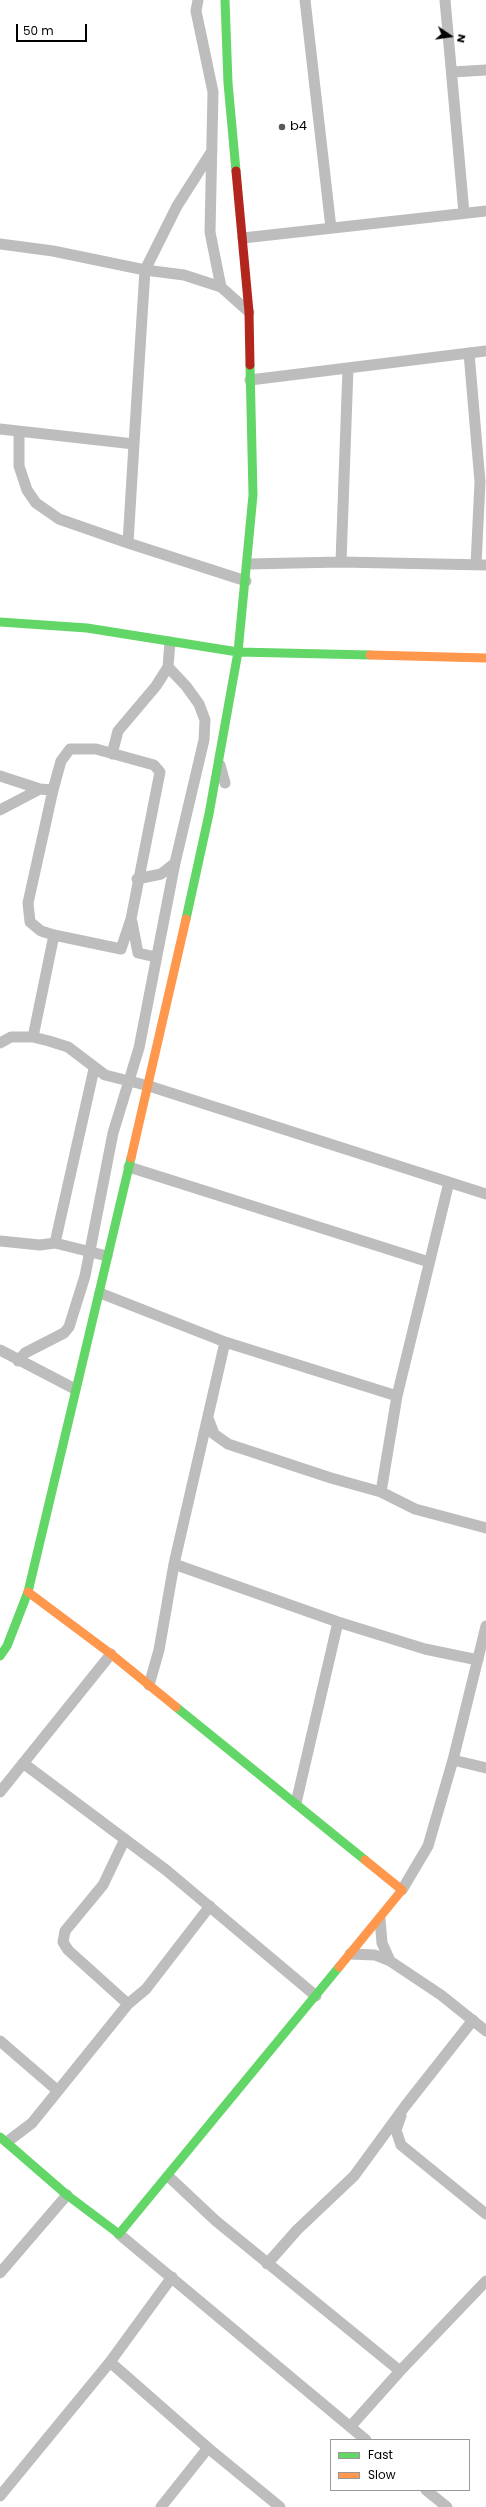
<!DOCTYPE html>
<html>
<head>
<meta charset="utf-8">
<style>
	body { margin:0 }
	#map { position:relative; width:486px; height:2507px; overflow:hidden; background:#fff; font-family:Poppins,sans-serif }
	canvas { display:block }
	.legend { position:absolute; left:330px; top:2439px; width:140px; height:52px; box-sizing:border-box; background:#fff; border:1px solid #999; margin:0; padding:5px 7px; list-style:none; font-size:12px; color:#000 }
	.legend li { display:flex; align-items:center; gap:8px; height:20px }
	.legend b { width:20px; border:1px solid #999 }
	.north { position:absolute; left:430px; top:16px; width:40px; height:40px; -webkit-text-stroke:3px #fff; paint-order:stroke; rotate:103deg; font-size:11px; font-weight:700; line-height:16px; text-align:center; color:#000 }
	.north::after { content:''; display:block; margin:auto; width:14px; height:18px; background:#000; clip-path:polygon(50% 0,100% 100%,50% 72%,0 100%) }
	.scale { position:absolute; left:16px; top:24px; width:71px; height:18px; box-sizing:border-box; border:2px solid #000; border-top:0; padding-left:5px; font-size:12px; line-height:14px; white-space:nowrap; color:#000; -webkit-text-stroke:3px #fff; paint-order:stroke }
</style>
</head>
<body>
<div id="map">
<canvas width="486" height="2507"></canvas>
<ul class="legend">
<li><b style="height:5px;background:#63d668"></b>Fast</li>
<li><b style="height:5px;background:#ff974d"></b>Slow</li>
</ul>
<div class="north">N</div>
<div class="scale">50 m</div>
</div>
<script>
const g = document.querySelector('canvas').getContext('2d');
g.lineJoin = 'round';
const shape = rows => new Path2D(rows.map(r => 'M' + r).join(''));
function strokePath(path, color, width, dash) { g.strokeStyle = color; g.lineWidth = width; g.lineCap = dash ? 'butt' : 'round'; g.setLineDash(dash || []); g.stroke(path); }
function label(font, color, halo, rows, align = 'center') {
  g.font = font + ' Poppins,sans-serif'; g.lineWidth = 4; g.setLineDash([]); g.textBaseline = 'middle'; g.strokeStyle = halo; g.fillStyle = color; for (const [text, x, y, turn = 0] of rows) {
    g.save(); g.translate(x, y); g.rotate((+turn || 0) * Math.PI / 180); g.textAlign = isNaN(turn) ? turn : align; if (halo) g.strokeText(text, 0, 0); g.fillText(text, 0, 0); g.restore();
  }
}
const street = shape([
	[198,0,196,11,213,92,210,232,221,287],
	[305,0,331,228],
	[445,0,464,213],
	[453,72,486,70],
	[243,238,486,211],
	[0,244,53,251,145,270,177,206,212,151],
	[469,353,480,482,476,565],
	[250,380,486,351],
	[0,429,134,444,128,543,246,581],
	[19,432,19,466,27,490,36,503,59,519,128,543],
	[134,444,145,270,184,275,221,287,249,312],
	[341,562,348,368],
	[248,564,341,562,486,565],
	[70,749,96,749,154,765,160,772,131,919,121,949,54,935,41,931,30,922,28,903,53,790,61,761,70,749],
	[112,754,118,731,156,686,168,667,170,642],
	[220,765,225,783],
	[0,776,40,789,53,790],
	[0,810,40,789],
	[137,879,161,874,175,863],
	[132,922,138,953,156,957],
	[33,1037,54,935],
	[0,1043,11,1037,33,1037,49,1041,68,1047,105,1075,149,1086,486,1194],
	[94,1069,55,1243,107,1256],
	[129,1167,429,1262],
	[449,1182,397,1396,381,1492,415,1509,486,1528],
	[0,1241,40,1245,55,1243],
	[100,1293,225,1342,174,1564,159,1650,149,1685],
	[225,1342,397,1396],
	[0,1350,75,1389],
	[18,1361,25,1353,64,1333,69,1327,85,1276,113,1133,139,1048,175,863,204,740,205,720,199,704,186,686,168,667],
	[208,1418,214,1434,228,1444,331,1478,381,1492],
	[174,1564,338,1622,425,1649,478,1660],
	[453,1760,486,1768],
	[23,1763,166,1870,316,1996],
	[0,1792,111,1654],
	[296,1803,338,1622],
	[125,1839,103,1885,65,1931,63,1942,68,1950,128,2004,146,1989,210,1906],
	[402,1890,428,1846,453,1760,486,1626],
	[380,1919,382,1943,390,1961,441,1995,486,2031],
	[350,1954,375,1955,390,1961],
	[0,2041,58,2091],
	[401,2116,396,2130,401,2145,486,2214],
	[7,2142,32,2123,128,2004],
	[168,2176,216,2221,400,2371],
	[119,2234,366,2440],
	[267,2264,297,2230,354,2176,406,2105,473,2020],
	[0,2273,67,2195],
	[350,2427,400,2371,486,2281],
	[208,2448,280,2507],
	[426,2490,447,2507],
	[0,2496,110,2362],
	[161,2507,208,2448,110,2362,172,2277]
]);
const fast = shape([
	[225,0,228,83,236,171],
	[0,622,87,628,238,652,370,655],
	[186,919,209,814,238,652,253,495,250,365],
	[0,1656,7,1646,28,1592,131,1158],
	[176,1707,365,1860],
	[0,2137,67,2195,119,2234,339,1967]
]);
const slow = shape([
	[370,655,486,658],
	[131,1158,186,919],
	[28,1592,111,1654,176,1707],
	[339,1967,402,1890,365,1860]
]);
const jam = shape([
	[236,171,249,312,250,365]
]);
const markers = [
	[282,127,4,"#595959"]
];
const poiNames = [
	["b4",290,127]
];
strokePath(street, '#bdbdbd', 11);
strokePath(fast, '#63d668', 9);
strokePath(slow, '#ff974d', 9);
strokePath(jam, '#b3261e', 9);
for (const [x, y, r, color] of markers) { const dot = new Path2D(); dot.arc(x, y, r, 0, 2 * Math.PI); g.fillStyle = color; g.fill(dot); strokePath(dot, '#fff', 1.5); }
label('13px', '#000', '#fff', poiNames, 'left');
</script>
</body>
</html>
